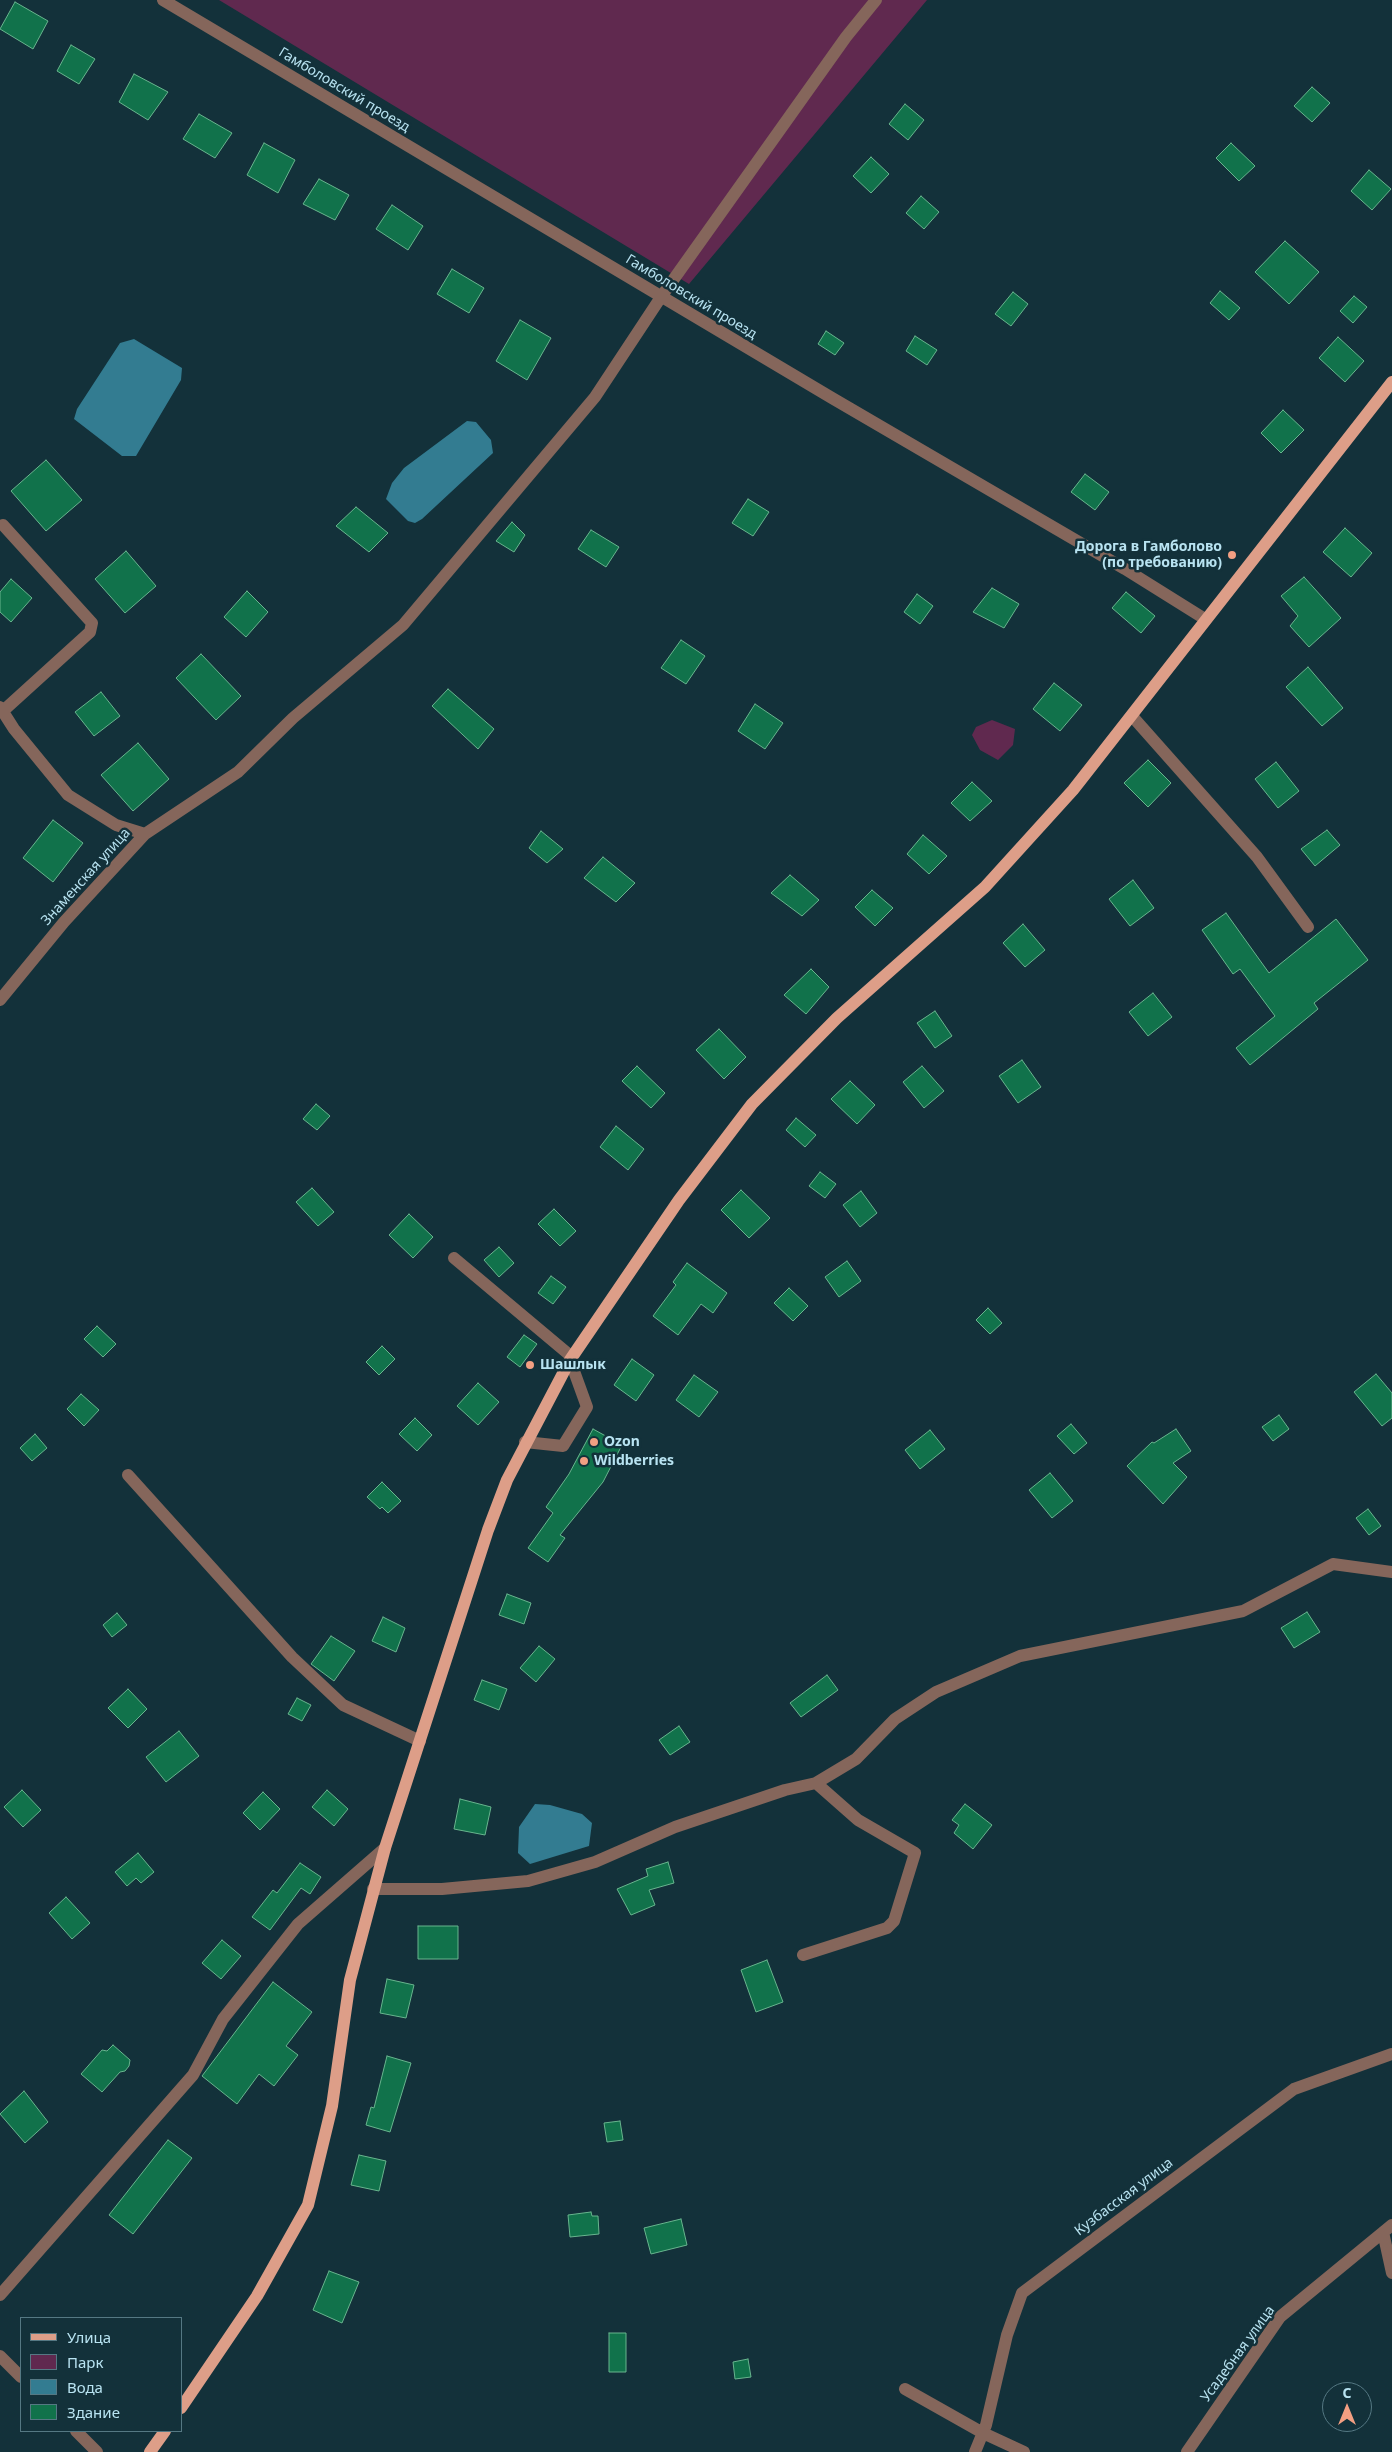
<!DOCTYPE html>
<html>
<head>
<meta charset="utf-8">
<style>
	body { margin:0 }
	#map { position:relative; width:1392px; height:2452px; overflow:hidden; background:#13313a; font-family:"Noto Sans",sans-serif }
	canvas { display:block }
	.legend { position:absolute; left:20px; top:2317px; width:162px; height:115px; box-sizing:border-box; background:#13313a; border:1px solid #557883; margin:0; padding:6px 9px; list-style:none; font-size:15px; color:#b8e3f1 }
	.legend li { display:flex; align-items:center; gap:10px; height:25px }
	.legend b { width:25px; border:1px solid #557883 }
	.north { position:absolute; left:1322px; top:2382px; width:50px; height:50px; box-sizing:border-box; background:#13313a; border:1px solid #557883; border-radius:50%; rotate:0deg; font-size:14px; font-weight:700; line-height:20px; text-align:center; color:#b8e3f1 }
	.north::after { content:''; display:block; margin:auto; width:18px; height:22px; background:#f39f82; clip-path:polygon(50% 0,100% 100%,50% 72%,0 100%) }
</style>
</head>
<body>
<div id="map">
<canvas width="1392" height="2452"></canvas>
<ul class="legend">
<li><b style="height:6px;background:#dd9e88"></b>Улица</li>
<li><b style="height:14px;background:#60294f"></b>Парк</li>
<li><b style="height:14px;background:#337c91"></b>Вода</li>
<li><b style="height:14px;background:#11724b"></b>Здание</li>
</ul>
<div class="north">С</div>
</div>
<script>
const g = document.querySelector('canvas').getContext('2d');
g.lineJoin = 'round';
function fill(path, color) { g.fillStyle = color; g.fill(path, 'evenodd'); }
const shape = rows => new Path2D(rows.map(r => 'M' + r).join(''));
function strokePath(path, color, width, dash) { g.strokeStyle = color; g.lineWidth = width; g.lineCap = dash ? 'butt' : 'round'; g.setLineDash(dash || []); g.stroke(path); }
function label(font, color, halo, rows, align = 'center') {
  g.font = font + ' "Noto Sans",sans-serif'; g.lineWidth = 5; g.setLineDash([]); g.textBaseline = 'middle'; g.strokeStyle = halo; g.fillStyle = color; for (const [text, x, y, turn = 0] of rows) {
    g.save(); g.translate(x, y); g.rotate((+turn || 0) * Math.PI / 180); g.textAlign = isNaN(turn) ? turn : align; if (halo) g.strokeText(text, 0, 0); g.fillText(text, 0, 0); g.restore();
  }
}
const green = shape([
	[219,0,927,0,689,284],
	[992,720,1015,729,1013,745,998,760,980,750,972,735,976,727]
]);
const water = shape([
	[134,339,182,368,181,380,136,456,122,456,74,419,77,409,120,343],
	[467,421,476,422,491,440,493,453,422,519,415,523,408,521,386,499,392,483,404,468],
	[535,1804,550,1805,582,1814,592,1823,589,1846,530,1864,518,1853,519,1827]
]);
const building = shape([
	[15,2,48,21,33,49,0,29,15,2],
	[71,45,95,59,79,84,57,71,71,45],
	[134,74,168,92,148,120,119,102,134,74],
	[1312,87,1330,103,1312,122,1294,106,1312,87],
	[905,104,924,120,908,140,889,124,905,104],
	[199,114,232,133,215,158,183,139,199,114],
	[264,143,295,160,278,193,247,175,264,143],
	[1231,143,1255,166,1239,181,1216,158,1231,143],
	[871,157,889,174,871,193,853,176,871,157],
	[1369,170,1391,189,1372,210,1351,191,1369,170],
	[319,179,349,195,335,220,303,204,319,179],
	[921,196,939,212,924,229,906,213,921,196],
	[392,205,423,226,408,250,376,229,392,205],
	[1285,241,1319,272,1289,304,1255,272,1285,241],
	[452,269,484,288,469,313,437,294,452,269],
	[1220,291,1240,308,1229,320,1210,303,1220,291],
	[1013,292,1028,304,1011,326,995,314,1013,292],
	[1354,296,1367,307,1353,323,1340,311,1354,296],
	[520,320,551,338,527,380,496,361,520,320],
	[826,331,844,343,835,355,818,344,826,331],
	[915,336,937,350,927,365,906,351,915,336],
	[1338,337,1364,361,1345,382,1319,358,1338,337],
	[1283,410,1304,430,1281,453,1261,433,1283,410],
	[46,460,82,500,46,531,11,491,46,460],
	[1085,474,1109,492,1095,510,1071,492,1085,474],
	[748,499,769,512,753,536,732,523,748,499],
	[356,507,388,533,369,552,336,526,356,507],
	[512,522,525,535,514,552,496,541,512,522],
	[1345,528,1372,553,1351,577,1323,552,1345,528],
	[591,530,619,547,606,567,578,549,591,530],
	[126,551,156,586,125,613,95,579,126,551],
	[1304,577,1341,618,1309,647,1290,626,1298,616,1281,596,1304,577],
	[11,579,32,598,11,622,0,612,0,592,11,579],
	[992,588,1019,604,1004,628,973,612,992,588],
	[247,591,268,612,246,637,224,617,247,591],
	[1126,592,1155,616,1141,633,1112,608,1126,592],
	[917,594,933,606,920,624,904,612,917,594],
	[681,640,705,656,686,684,661,668,681,640],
	[201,654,241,696,216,720,176,678,201,654],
	[1308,667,1343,708,1322,726,1286,687,1308,667],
	[1054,683,1082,705,1060,731,1033,709,1054,683],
	[448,689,494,729,478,749,432,706,448,689],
	[101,692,120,716,94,736,75,712,101,692],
	[755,704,783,723,765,749,738,731,755,704],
	[138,743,169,779,133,811,101,775,138,743],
	[1148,760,1171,783,1148,807,1124,783,1148,760],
	[1276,762,1299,791,1278,808,1255,779,1276,762],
	[972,782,992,801,970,821,951,803,972,782],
	[53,820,83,843,53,882,23,858,53,820],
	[1327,830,1340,845,1315,866,1301,849,1327,830],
	[541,831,563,849,547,863,529,848,541,831],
	[923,835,947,856,929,874,907,854,923,835],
	[603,857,635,883,616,902,584,878,603,857],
	[790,875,819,900,802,916,771,893,790,875],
	[1133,880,1154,908,1130,926,1109,899,1133,880],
	[872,890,893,908,875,926,855,907,872,890],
	[1226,913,1269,973,1336,919,1368,960,1314,1003,1318,1009,1250,1065,1236,1048,1275,1016,1240,969,1233,974,1202,930,1226,913],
	[1023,924,1045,950,1025,967,1003,943,1023,924],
	[811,969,829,987,806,1014,784,995,811,969],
	[1153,993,1172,1017,1148,1036,1129,1012,1153,993],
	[935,1011,952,1036,935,1048,917,1023,935,1011],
	[719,1029,746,1057,724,1079,696,1050,719,1029],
	[1022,1060,1041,1087,1018,1103,999,1076,1022,1060],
	[637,1066,665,1093,651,1108,622,1081,637,1066],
	[922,1066,944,1091,924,1108,903,1082,922,1066],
	[850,1081,875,1105,857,1124,831,1099,850,1081],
	[316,1104,330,1116,317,1130,303,1119,316,1104],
	[796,1118,816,1135,805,1147,786,1130,796,1118],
	[616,1126,644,1149,628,1170,600,1147,616,1126],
	[820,1172,836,1184,825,1198,809,1186,820,1172],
	[312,1188,334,1212,318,1226,296,1202,312,1188],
	[741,1190,770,1218,749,1238,721,1210,741,1190],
	[861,1191,877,1213,860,1227,843,1205,861,1191],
	[554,1209,576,1231,560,1246,538,1224,554,1209],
	[409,1214,433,1237,413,1258,389,1235,409,1214],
	[499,1247,514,1263,499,1277,484,1260,499,1247],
	[847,1261,861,1281,839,1297,825,1277,847,1261],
	[687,1263,727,1293,713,1313,701,1304,678,1335,653,1316,676,1285,673,1282,687,1263],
	[551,1276,566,1287,553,1304,538,1293,551,1276],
	[789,1288,808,1306,793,1321,774,1303,789,1288],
	[988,1308,1002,1323,990,1334,976,1320,988,1308],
	[97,1326,116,1344,103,1357,84,1339,97,1326],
	[524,1335,537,1344,520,1367,507,1357,524,1335],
	[382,1346,395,1359,379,1375,366,1362,382,1346],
	[632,1359,654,1375,636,1401,614,1385,632,1359],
	[1376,1374,1392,1393,1392,1418,1382,1426,1354,1392,1376,1374],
	[694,1375,718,1392,699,1417,676,1400,694,1375],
	[478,1383,499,1402,478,1425,457,1406,478,1383],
	[81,1394,99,1410,84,1426,67,1409,81,1394],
	[1279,1415,1289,1429,1273,1441,1262,1427,1279,1415],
	[415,1418,432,1435,417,1451,399,1434,415,1418],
	[1071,1424,1087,1443,1074,1454,1057,1436,1071,1424],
	[593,1429,622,1445,603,1482,560,1535,565,1538,548,1562,528,1548,553,1513,546,1507,569,1474,593,1429],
	[1176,1429,1191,1451,1173,1463,1187,1477,1163,1504,1127,1466,1152,1442,1154,1443,1176,1429],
	[930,1430,945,1449,920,1469,905,1450,930,1430],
	[35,1434,47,1448,32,1461,20,1448,35,1434],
	[1050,1473,1073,1501,1052,1518,1029,1490,1050,1473],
	[382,1482,401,1501,388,1513,382,1507,380,1509,367,1497,382,1482],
	[1368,1509,1381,1526,1369,1535,1356,1518,1368,1509],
	[507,1594,531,1603,524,1624,499,1615,507,1594],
	[1307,1612,1320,1632,1294,1648,1281,1628,1307,1612],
	[117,1613,127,1625,112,1637,103,1625,117,1613],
	[383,1617,405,1628,396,1652,372,1641,383,1617],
	[331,1636,355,1651,334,1681,311,1664,331,1636],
	[539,1646,555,1659,536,1682,520,1668,539,1646],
	[827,1675,838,1690,801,1717,790,1703,827,1675],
	[482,1680,507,1689,499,1710,474,1700,482,1680],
	[128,1689,147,1709,128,1728,108,1708,128,1689],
	[297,1698,311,1705,302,1721,288,1714,297,1698],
	[679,1726,690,1742,670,1755,659,1740,679,1726],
	[179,1731,199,1756,166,1782,146,1757,179,1731],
	[22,1790,41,1810,23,1827,4,1807,22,1790],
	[327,1790,348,1809,334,1826,312,1807,327,1790],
	[263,1792,280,1809,260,1830,243,1813,263,1792],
	[460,1799,491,1807,485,1835,454,1829,460,1799],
	[965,1804,992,1825,973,1849,954,1833,959,1825,952,1820,965,1804],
	[138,1853,154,1872,141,1883,136,1878,127,1886,115,1872,138,1853],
	[668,1862,674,1883,649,1890,655,1905,631,1915,617,1889,648,1876,646,1869,668,1862],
	[300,1863,321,1877,310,1894,301,1888,270,1930,252,1917,273,1890,277,1893,300,1863],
	[66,1897,90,1923,72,1939,49,1913,66,1897],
	[418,1926,458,1926,458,1959,418,1959,418,1926],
	[222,1940,241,1956,221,1979,202,1963,222,1940],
	[767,1960,783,2002,756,2012,741,1970,767,1960],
	[387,1979,414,1985,406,2018,380,2013,387,1979],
	[273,1982,312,2012,286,2046,298,2055,274,2086,259,2074,237,2104,202,2076,273,1982],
	[113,2045,130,2060,129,2066,125,2071,120,2072,102,2092,81,2074,102,2050,107,2051,113,2045],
	[387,2056,411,2063,390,2132,366,2125,371,2107,374,2108,387,2056],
	[24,2091,48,2122,25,2143,0,2114,24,2091],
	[620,2121,623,2140,607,2142,604,2123,620,2121],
	[168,2140,192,2158,133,2234,109,2215,168,2140],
	[359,2155,386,2161,379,2191,351,2185,359,2155],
	[591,2212,592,2216,598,2216,599,2234,570,2237,568,2215,591,2212],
	[681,2219,687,2245,651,2254,644,2228,681,2219],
	[329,2271,359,2282,342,2323,313,2310,329,2271],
	[609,2333,626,2333,626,2372,609,2372,609,2333],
	[748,2359,751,2377,735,2379,733,2362,748,2359]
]);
const minor = shape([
	[163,0,832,398,1125,569,1205,619],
	[3,525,92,623,90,632,3,711],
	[0,707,14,729,68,795,116,825,145,834,64,922,0,1000],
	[1132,716,1257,857,1308,927],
	[145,834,238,772,293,718,403,625,595,397,661,297,846,37,876,0],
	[454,1258,572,1357],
	[525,1442,563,1446,587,1407,570,1360],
	[128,1475,292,1657,343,1705,420,1741],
	[373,1889,442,1889,528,1881,595,1862,675,1827,785,1790,816,1783,856,1759,895,1719,936,1692,1020,1656,1243,1611,1333,1564,1392,1572],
	[803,1955,887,1928,894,1921,915,1853,858,1820,816,1783],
	[1383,2232,1392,2273],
	[0,2295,193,2075,223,2019,298,1924,385,1848],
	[0,2356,21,2377],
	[905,2389,983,2433,1024,2452],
	[76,2431,97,2452],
	[975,2452,986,2425,1007,2335,1022,2293,1294,2089,1392,2054],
	[1187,2452,1280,2317,1392,2225]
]);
const major = shape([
	[181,2408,257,2296,308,2205,332,2106,350,1980,385,1848,488,1530,507,1480,570,1360,679,1200,752,1104,837,1018,985,887,1073,790,1392,382],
	[150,2452,165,2431]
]);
const markers = [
	[1232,555,5,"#f39f82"],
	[530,1365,5,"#f39f82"],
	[594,1442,5,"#f39f82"],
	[584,1461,5,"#f39f82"]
];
const streetNames = [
	["Гамболовский проезд",344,90,31],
	["Гамболовский проезд",691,297,31],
	["Знаменская улица",86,877,-48],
	["Кузбасская улица",1124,2197,-37],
	["Усадебная улица",1238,2354,-54]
];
const poiNames = [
	["Дорога в Гамболово",1222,547,"right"],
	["(по требованию)",1222,563,"right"],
	["Шашлык",540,1365],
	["Ozon",604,1442],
	["Wildberries",594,1461]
];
fill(green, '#60294f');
fill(water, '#337c91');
fill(building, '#11724b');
strokePath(building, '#68b58e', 1);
strokePath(minor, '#85665b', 12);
strokePath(major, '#dd9e88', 12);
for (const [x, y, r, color] of markers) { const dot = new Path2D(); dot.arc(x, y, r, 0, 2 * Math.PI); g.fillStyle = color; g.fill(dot); strokePath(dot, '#13313a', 2); }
label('14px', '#b8e3f1', '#13313a', streetNames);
label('bold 14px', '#b8e3f1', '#13313a', poiNames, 'left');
</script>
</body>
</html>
